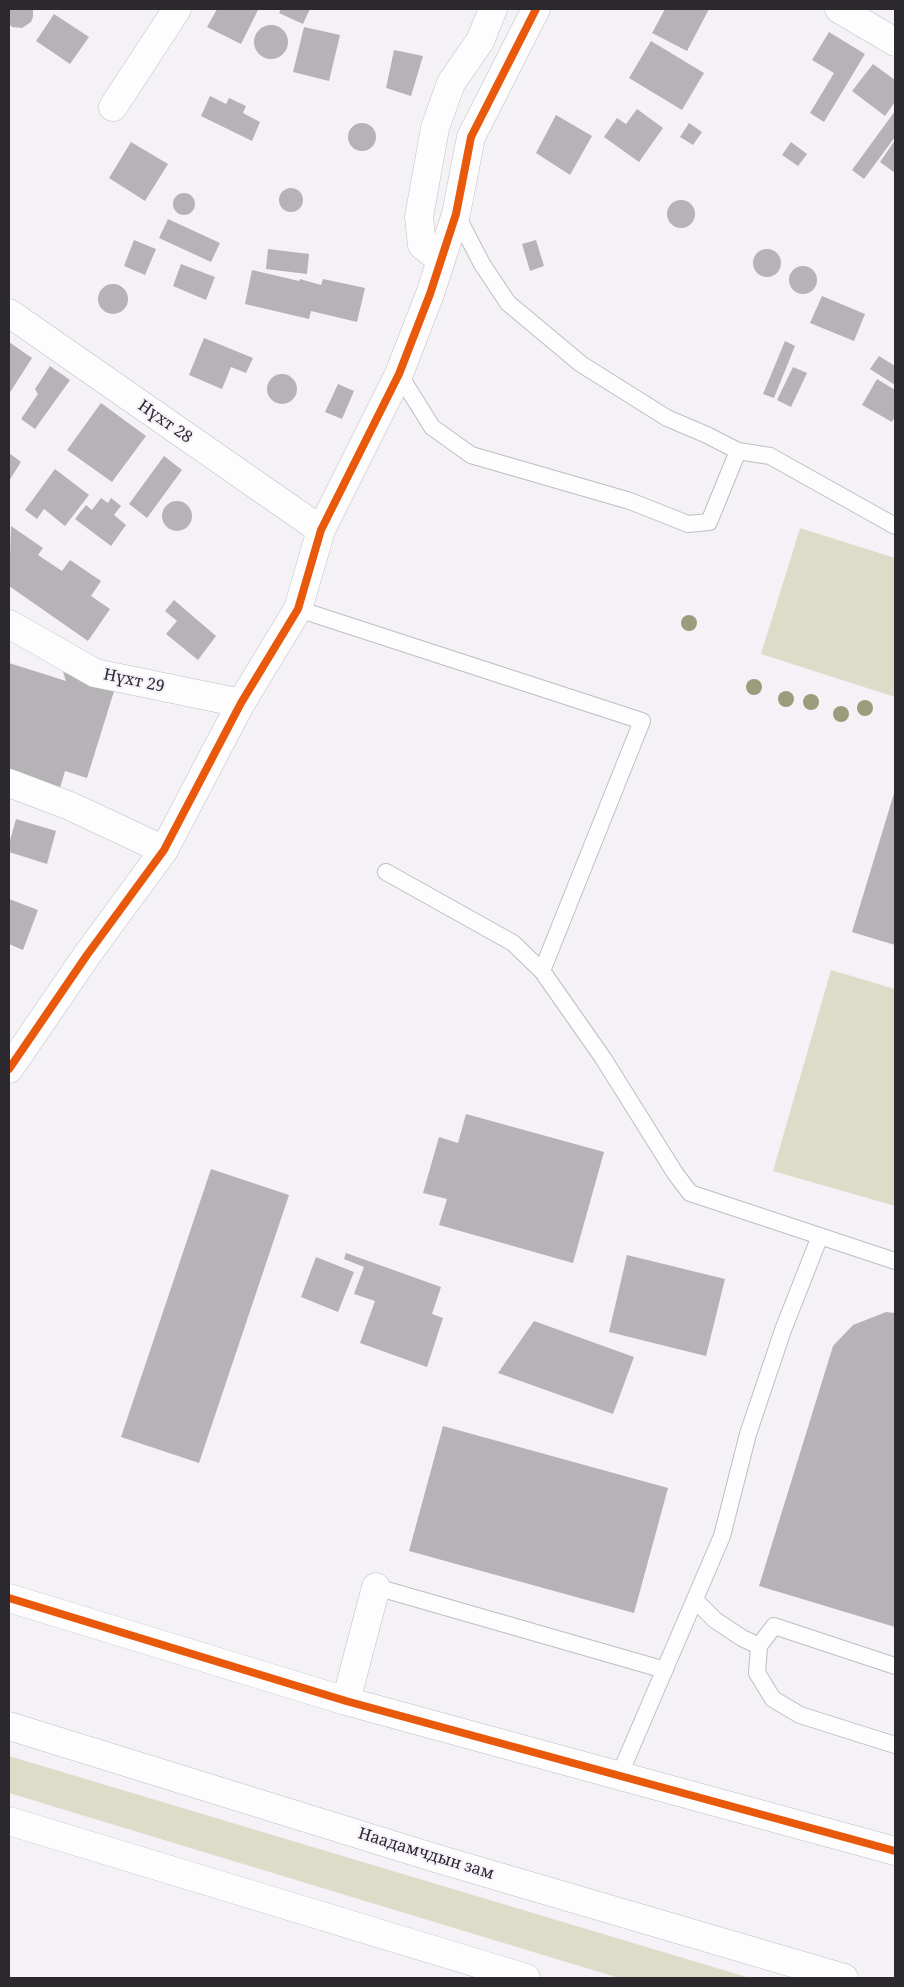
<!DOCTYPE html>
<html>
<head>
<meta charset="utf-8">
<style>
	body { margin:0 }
	#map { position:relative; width:904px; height:1987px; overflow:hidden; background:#f5f2f7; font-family:"Noto Serif",serif }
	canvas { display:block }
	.frame { position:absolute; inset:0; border:10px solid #2b292d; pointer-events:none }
</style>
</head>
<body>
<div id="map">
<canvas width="904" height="1987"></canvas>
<div class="frame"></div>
</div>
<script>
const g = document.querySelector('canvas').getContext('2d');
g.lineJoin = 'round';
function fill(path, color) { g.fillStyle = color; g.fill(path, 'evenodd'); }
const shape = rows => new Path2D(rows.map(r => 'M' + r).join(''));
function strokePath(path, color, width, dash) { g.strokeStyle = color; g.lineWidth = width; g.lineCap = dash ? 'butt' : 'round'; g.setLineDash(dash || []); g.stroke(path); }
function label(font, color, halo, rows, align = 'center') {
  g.font = font + ' "Noto Serif",serif'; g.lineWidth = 4; g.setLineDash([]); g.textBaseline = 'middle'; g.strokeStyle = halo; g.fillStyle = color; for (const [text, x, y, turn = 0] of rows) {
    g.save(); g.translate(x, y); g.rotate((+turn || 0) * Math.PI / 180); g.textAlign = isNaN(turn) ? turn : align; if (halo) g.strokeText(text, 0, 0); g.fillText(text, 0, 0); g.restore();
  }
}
const green = shape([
	[800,528,895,558,895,697,761,654],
	[831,970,895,989,895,1206,773,1171],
	[9,1756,750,1978,619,1978,9,1793]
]);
const building = shape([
	[9,9,33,9,33,17,31,22,22,28,12,27,9,24],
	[217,9,258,10,241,44,207,27],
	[281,9,310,9,303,24,279,13],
	[665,9,709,9,687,51,652,33],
	[54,14,89,37,70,64,36,41],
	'254 42a17 17 0 1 1 34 0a17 17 0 1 1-34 0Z',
	[304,27,340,35,329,81,293,72],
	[829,32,865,54,824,122,810,113,834,73,812,60],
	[651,41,704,73,682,110,629,78],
	[394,50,423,56,411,96,386,88],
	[873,64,895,80,895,102,885,116,852,91],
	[210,96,226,104,229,98,246,106,243,113,260,122,252,141,201,116],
	[637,109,663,128,639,162,604,137,617,118,626,124],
	[895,111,895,137,864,179,852,170],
	[556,115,592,136,570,175,536,153],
	'348 137a14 14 0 1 1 28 0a14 14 0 1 1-28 0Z',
	[689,123,702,132,693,145,680,137],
	[895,140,895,173,880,162],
	[131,142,168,164,145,201,109,178],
	[791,142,807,154,798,166,782,155],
	'279 200a12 12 0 1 1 24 0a12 12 0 1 1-24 0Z',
	'173 204a11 11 0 1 1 22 0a11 11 0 1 1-22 0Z',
	'667 214a14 14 0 1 1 28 0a14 14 0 1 1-28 0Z',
	[168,219,220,243,211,262,159,238],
	[134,240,156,249,145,275,124,266],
	[536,240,544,266,530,271,522,244],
	'753 263a14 14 0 1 1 28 0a14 14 0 1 1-28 0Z',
	[268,249,309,254,307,274,266,269],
	[181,264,215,277,206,300,173,286],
	'789 280a14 14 0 1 1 28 0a14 14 0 1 1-28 0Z',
	[252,270,299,281,300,279,321,285,323,279,365,288,357,322,311,311,309,319,245,304],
	'98 299a15 15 0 1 1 30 0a15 15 0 1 1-30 0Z',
	[822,296,865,314,854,341,810,323],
	[204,338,253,358,246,373,231,367,222,389,189,375],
	[785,341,795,346,774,398,763,394],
	[9,342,32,358,9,394],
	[879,356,895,366,895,385,870,369],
	[50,366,70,380,35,429,21,419,38,394,35,389],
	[793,367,807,373,791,407,777,400],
	'267 389a15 15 0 1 1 30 0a15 15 0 1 1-30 0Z',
	[877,379,895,390,895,416,892,422,862,405],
	[338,384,354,391,342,419,325,412],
	[101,403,146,436,112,482,67,450],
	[9,453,21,462,9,481],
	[164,456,182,470,147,518,129,504],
	[55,469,89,495,65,526,44,509,37,519,25,510],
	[101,498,108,503,111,498,121,506,114,515,126,525,111,546,75,519,86,505,92,510],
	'162 516a15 15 0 1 1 30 0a15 15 0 1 1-30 0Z',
	[11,526,43,548,38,555,62,571,70,560,101,581,91,596,110,609,88,641,9,586],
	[174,600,216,636,198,660,166,634,177,621,165,611],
	[9,663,66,681,63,672,115,688,87,778,65,771,59,791,9,775],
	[895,790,895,945,852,932],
	[16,819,56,831,47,864,9,852,9,844],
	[9,899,38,910,23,950,9,944],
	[466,1114,604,1152,573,1263,439,1225,447,1199,423,1193,439,1137,458,1143],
	[211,1169,289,1195,199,1463,121,1437],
	[346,1253,441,1287,432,1314,443,1318,427,1367,360,1343,375,1301,354,1294,364,1267,344,1259],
	[627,1255,725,1279,706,1356,609,1332],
	[316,1257,354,1272,338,1312,301,1297],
	[886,1312,895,1313,895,1627,759,1586,833,1346,853,1325],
	[534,1321,634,1357,613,1414,498,1373],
	[443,1426,668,1488,634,1613,409,1551]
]);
const service = shape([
	[456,214,482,264,508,303,581,364,667,418,707,435,738,451],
	[399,374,432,427,471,455,630,501,688,524,709,522,738,451,770,456,895,526],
	[298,609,642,721,542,971],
	[386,872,513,943,542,971,603,1058,675,1173,690,1193,895,1261],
	[376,1587,665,1670],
	[695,1600,715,1620,742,1638,759,1646],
	[895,1666,774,1626,759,1646,757,1673,773,1699,800,1715,895,1745],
	[619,1776,722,1536,748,1434,783,1330,820,1236]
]);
const minor = shape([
	[839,9,895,42],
	[113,107,177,9],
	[441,260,422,245,419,217,435,128,451,83,480,41,493,9],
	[9,313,321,530],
	[9,624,95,673,241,703],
	[9,783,70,806,164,850],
	[9,1069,87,955,164,850,241,703,298,609,321,530,399,374,430,294,456,214,471,137,536,9],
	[9,1598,346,1701,895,1851],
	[346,1701,376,1587]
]);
const trunk = shape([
	[9,1726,435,1858,844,1978],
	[9,1821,526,1978]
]);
const cycleway = shape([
	[9,1069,87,955,164,850,241,703,298,609,321,530,399,374,430,294,456,214,471,137,536,9],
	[9,1598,346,1701,895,1851]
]);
const trees = [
	[689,623],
	[754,687],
	[786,699],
	[811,702],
	[865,708],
	[841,714]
];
const streetNames = [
	["Нүхт 28",165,422,35],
	["Нүхт 29",134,681,12],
	["Наадамчдын зам",426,1854,17]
];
fill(green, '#dcddc9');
fill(building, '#b6b3b6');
strokePath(service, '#bfbdc0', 18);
strokePath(minor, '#bfbdc0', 29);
strokePath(trunk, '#bfbdc0', 29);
strokePath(service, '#fefdfe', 16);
strokePath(minor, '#fefdfe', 28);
strokePath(trunk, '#fefdfe', 28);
strokePath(cycleway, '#e8590c', 8);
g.fillStyle = '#9c9c7c';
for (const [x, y] of trees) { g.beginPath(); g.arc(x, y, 8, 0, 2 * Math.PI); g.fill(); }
label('16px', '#2b292d', '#f5f0f9', streetNames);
</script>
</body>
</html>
